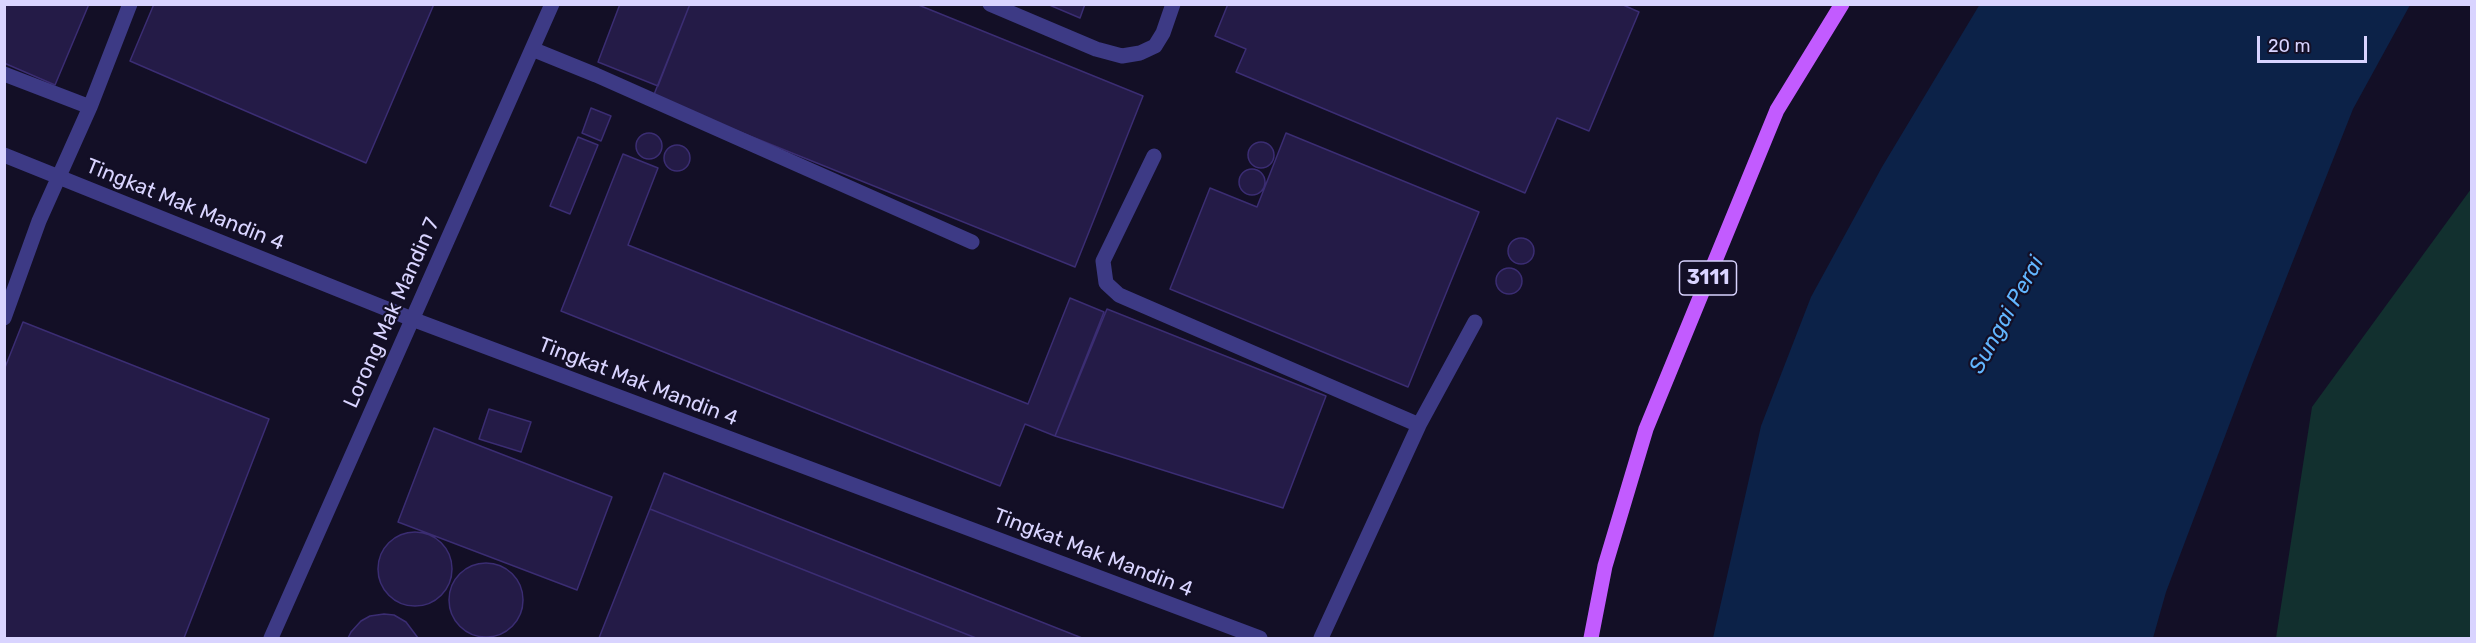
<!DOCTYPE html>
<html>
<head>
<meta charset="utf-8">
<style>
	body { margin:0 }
	#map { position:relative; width:2476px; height:643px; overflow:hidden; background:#130f26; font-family:Rubik,sans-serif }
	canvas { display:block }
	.frame { position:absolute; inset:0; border:6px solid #d9d4ff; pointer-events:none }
	.scale { position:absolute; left:2257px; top:36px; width:110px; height:27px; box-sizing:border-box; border:3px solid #d9d4ff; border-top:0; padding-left:8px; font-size:18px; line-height:21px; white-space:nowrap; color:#d9d4ff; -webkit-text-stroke:4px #130f26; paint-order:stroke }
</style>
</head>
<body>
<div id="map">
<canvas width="2476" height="643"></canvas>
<div class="frame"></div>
<div class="scale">20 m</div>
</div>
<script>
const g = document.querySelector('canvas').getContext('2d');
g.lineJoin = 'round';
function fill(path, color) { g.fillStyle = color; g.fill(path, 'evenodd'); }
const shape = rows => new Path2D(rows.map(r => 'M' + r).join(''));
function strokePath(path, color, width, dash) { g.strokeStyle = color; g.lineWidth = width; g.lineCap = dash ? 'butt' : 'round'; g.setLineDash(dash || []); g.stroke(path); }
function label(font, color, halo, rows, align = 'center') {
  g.font = font + ' Rubik,sans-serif'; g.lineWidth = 4.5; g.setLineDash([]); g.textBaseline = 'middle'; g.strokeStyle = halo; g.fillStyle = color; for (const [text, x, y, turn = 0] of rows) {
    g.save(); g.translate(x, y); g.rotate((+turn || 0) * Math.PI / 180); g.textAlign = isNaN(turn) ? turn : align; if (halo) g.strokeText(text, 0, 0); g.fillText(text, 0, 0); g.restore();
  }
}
const green = shape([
	[2471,189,2471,638,2276,638,2312,407]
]);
const water = shape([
	[1980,4,2410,5,2353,109,2253,362,2166,592,2153,638,1713,638,1761,426,1811,297,1882,167]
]);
const building = shape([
	[4,4,89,4,55,85,4,63,4,4],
	[154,4,434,4,366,163,130,61,154,4],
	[620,4,690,4,658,86,598,62,620,4],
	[690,4,916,4,1143,96,1075,267,653,97,690,4],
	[1047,4,1085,4,1080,18,1047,4],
	[1228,4,1621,4,1639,12,1589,131,1557,118,1525,193,1236,72,1246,49,1215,36,1228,4],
	[591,108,611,116,601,141,582,133,591,108],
	[1286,133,1479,212,1408,387,1170,289,1210,188,1257,207,1286,133],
	'636 146a13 13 0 1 1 26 0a13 13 0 1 1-26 0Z',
	[578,137,598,145,570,214,550,206,578,137],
	'1248 155a13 13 0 1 1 26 0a13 13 0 1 1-26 0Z',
	'664 158a13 13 0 1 1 26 0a13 13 0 1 1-26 0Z',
	[623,154,658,168,628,245,1028,404,1070,298,1104,312,1055,436,1025,424,1000,486,561,311,623,154],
	'1239 182a13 13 0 1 1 26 0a13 13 0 1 1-26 0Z',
	'1508 251a13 13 0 1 1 26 0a13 13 0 1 1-26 0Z',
	'1496 281a13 13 0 1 1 26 0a13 13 0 1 1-26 0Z',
	[1107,309,1326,396,1283,508,1055,436,1107,309],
	[23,322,269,419,184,638,4,638,4,370,23,322],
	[489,409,531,422,521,452,479,439,489,409],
	[434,428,612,497,577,590,398,522,434,428],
	[664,473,1082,638,976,638,650,509,664,473],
	[650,509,976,638,599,638,650,509],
	'378 569a37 37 0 1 1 74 0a37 37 0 1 1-74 0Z',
	'449 600a37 37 0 1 1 74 0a37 37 0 1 1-74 0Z',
	[384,614,394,615,406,622,418,638,348,638,351,632,361,621,370,616,384,614]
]);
const minor = shape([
	[990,4,1096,49,1122,56,1140,53,1155,46,1163,33,1173,4],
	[532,49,596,75,972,242],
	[4,74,90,107],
	[4,155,412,319,1260,638],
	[1154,156,1103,261,1106,283,1119,295,1419,425],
	[4,318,39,221,90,107,130,4],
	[271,638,552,4],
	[1321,638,1419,425,1475,322]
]);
const major = shape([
	[1591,638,1605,566,1646,429,1777,110,1842,4]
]);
const shields = [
	[1708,278,57]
];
const shieldNames = [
	["3111",1708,278]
];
const streetNames = [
	["Tingkat Mak Mandin 4",185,205,22],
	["Lorong Mak Mandin 7",392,313,-66],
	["Tingkat Mak Mandin 4",638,382,21],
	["Tingkat Mak Mandin 4",1093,553,21]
];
const waterNames = [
	["Sungai Perai",2007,315,-61]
];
fill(green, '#12302f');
fill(water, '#0c2248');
fill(building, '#241b47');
strokePath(building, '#3b2d73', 1.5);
strokePath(minor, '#3d3a85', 15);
strokePath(major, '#c25bff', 15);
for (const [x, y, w] of shields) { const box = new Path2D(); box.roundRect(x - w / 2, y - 17, w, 34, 4.5); g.fillStyle = '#130f26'; g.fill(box); strokePath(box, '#d9d4ff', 1.5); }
label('bold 20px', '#d9d4ff', null, shieldNames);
label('21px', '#d9d4ff', '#130f26', streetNames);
label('italic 22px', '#62b6ff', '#130f26', waterNames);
</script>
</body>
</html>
